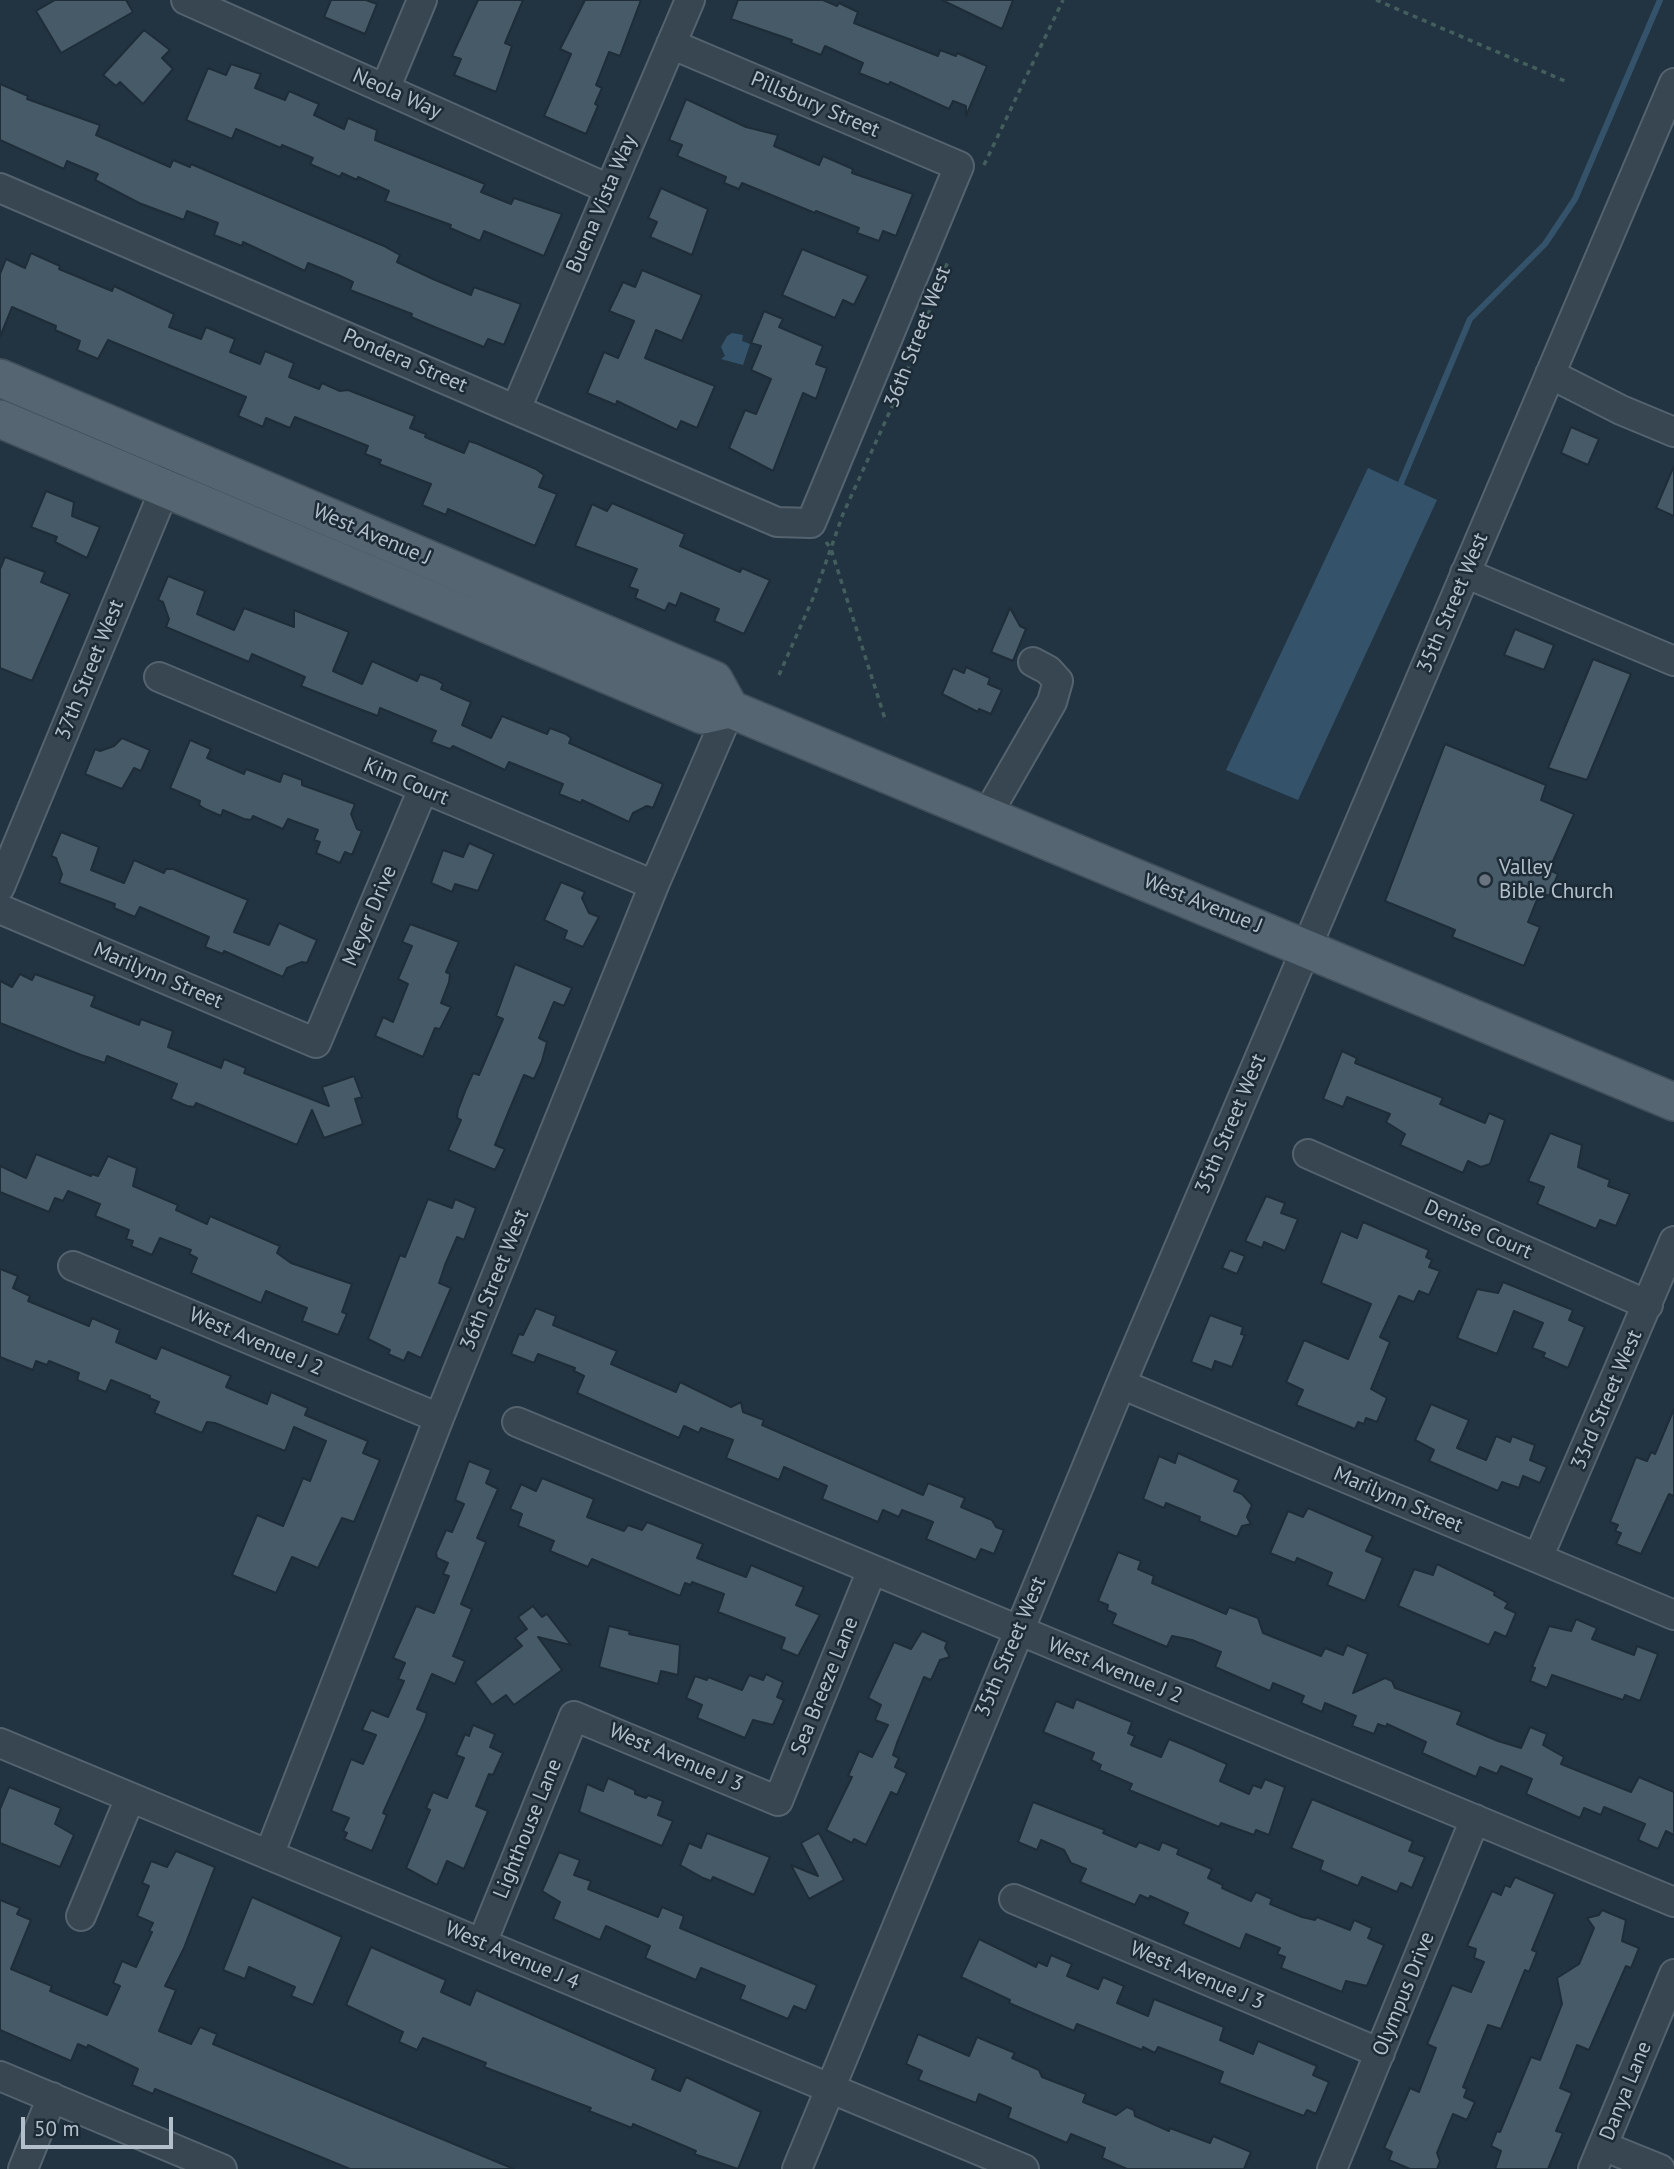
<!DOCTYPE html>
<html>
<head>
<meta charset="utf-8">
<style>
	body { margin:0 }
	#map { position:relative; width:1674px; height:2169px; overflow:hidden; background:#223442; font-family:"PT Sans",sans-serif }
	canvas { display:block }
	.scale { position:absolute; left:21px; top:2117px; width:152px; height:32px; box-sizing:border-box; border:4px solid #b3c0cc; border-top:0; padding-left:9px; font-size:21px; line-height:24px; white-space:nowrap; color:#b3c0cc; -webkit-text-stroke:5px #1c2b36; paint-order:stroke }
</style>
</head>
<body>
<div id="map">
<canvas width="1674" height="2169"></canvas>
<div class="scale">50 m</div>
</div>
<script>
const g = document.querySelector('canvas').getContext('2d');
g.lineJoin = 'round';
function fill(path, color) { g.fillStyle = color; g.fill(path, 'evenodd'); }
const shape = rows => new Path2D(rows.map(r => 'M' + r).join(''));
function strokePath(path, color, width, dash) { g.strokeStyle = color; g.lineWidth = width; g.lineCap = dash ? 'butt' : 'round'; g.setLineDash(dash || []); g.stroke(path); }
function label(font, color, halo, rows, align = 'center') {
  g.font = font + ' "PT Sans",sans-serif'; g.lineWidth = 5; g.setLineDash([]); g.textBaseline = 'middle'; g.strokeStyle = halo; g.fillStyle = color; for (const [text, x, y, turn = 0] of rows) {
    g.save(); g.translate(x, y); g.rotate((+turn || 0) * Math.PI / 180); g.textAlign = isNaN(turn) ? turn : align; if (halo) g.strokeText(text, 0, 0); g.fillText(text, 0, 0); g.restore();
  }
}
const water = shape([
	[732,333,743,335,742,341,750,344,743,365,721,359,725,356,721,347,727,336],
	[1368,468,1437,500,1298,800,1226,770]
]);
const stream = shape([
	[1401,483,1470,319,1545,244,1575,199,1660,0]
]);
const building = shape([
	[55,0,126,0,133,12,61,53,36,11,55,0],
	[331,0,366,0,377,4,365,34,324,17,331,0],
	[478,0,523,0,505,43,512,46,496,92,454,75,461,59,452,56,478,0],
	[585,0,641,0,620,56,609,52,596,85,602,88,595,104,598,106,586,134,544,116,571,54,560,49,585,0],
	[738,0,823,0,837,6,839,3,858,12,854,23,938,56,940,50,956,56,957,53,987,66,966,116,966,106,953,101,949,109,890,82,889,85,859,73,863,63,825,46,821,55,791,43,792,40,731,19,738,0],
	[942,0,1013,0,1002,29,942,0],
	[144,30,170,50,162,58,173,69,143,104,120,82,116,86,103,75,144,30],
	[231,64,261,74,255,88,285,100,289,91,319,104,314,115,344,129,348,118,377,130,375,140,485,184,481,192,511,204,514,198,562,214,544,256,484,231,480,241,450,228,451,225,385,201,389,191,358,177,357,180,342,173,340,177,310,164,313,158,282,145,281,148,236,129,232,139,186,120,208,68,226,75,231,64],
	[0,84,28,96,27,99,100,125,96,135,170,167,173,160,190,167,191,164,384,246,400,255,397,262,433,279,471,295,474,287,521,304,504,345,488,339,484,347,437,328,411,317,412,314,350,290,353,282,338,275,308,263,305,271,243,242,242,246,214,235,218,223,187,211,184,220,139,203,95,180,98,174,67,161,64,169,0,140,0,84],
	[686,99,746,127,778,135,774,146,819,165,823,156,853,169,852,173,913,194,896,236,883,231,879,241,857,233,859,228,816,211,815,213,742,183,739,189,724,183,726,177,677,156,682,145,669,140,686,99],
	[661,188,708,209,692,255,650,237,657,222,648,218,661,188],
	[802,249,868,276,854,305,843,300,835,318,782,295,802,249],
	[31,253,60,266,59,269,112,291,114,286,174,314,169,327,201,339,206,327,235,339,230,352,260,364,265,351,294,363,289,377,319,389,322,383,340,391,348,390,415,416,410,428,426,434,425,437,464,453,469,441,478,444,536,469,544,475,539,487,557,494,535,546,448,509,446,515,422,505,431,484,379,464,381,460,365,454,368,446,295,417,290,428,266,418,263,427,238,416,246,397,108,340,98,359,77,350,80,341,55,330,56,326,12,307,0,337,0,274,6,259,25,268,31,253],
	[642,270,702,295,682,341,656,330,645,358,715,386,697,428,681,421,677,430,617,401,616,405,587,393,604,352,618,358,634,321,609,311,623,282,635,287,642,270],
	[764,311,783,319,779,327,823,346,816,364,827,368,816,399,803,393,773,471,729,448,745,410,756,414,771,379,751,370,761,346,751,343,764,311],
	[1571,427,1599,439,1588,465,1561,453,1571,427],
	[1674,466,1674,516,1656,508,1674,466],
	[46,491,74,502,72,516,100,527,87,558,55,542,57,537,31,527,46,491],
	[612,503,685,534,680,546,740,572,742,568,770,580,744,634,714,621,719,609,681,593,676,606,669,603,665,611,635,598,638,590,629,587,637,569,575,546,592,504,607,511,612,503],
	[5,557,45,572,41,582,70,594,32,681,0,668,0,569,5,557],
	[168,576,205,591,197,614,234,630,244,608,294,627,294,610,349,632,333,671,362,684,372,661,417,681,420,674,437,680,443,684,441,689,471,702,462,725,491,738,502,716,547,734,550,728,566,734,571,738,569,743,663,784,653,808,647,806,633,813,629,822,582,800,581,803,559,794,563,784,509,762,505,770,453,746,450,749,431,742,436,731,380,708,378,716,362,710,301,686,305,677,252,654,249,662,166,627,169,619,163,602,158,600,168,576],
	[1010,608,1020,626,1026,629,1013,661,991,652,1010,608],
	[1515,629,1554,645,1544,670,1504,655,1515,629],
	[1593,659,1631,674,1587,780,1548,768,1593,659],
	[966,667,990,678,988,684,1002,690,991,714,979,709,978,712,942,694,953,668,964,673,966,667],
	[122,738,150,750,141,771,134,768,122,789,85,774,95,749,100,751,114,746,122,738],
	[190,740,211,749,207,758,244,774,246,769,280,782,283,773,302,780,302,785,355,804,351,814,357,829,362,831,352,855,345,852,340,863,316,853,320,842,314,840,318,830,288,819,283,829,253,816,251,820,244,819,223,810,221,816,205,809,199,805,200,801,170,788,190,740],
	[1445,744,1546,785,1541,800,1574,814,1549,870,1558,874,1549,896,1540,892,1528,922,1540,927,1524,966,1452,937,1455,930,1385,901,1445,744],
	[61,832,99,847,91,870,124,883,134,860,164,873,166,869,173,869,248,900,234,932,269,945,279,923,317,940,307,963,302,962,287,968,283,977,224,951,223,954,205,947,209,937,140,907,135,917,114,908,115,904,59,883,62,874,56,858,51,856,61,832],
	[469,843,494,854,478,891,455,884,452,892,431,883,443,850,463,857,469,843],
	[561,882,585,892,582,898,589,913,599,917,583,947,564,939,567,931,544,920,561,882],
	[410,924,459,942,446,972,450,974,449,982,441,1003,451,1007,440,1029,435,1028,423,1057,375,1036,383,1017,393,1022,408,984,398,979,412,946,402,942,410,924],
	[515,964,572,988,564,1006,554,1002,539,1038,547,1042,542,1061,534,1079,524,1075,508,1113,495,1145,505,1149,495,1170,448,1150,461,1120,457,1118,458,1110,466,1089,473,1073,479,1075,503,1019,496,1016,515,964],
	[20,974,32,980,35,974,95,996,91,1006,139,1025,141,1019,173,1031,168,1047,221,1068,224,1059,246,1068,244,1073,329,1106,322,1087,354,1076,362,1097,355,1099,363,1124,324,1138,312,1110,297,1145,196,1103,194,1107,187,1106,171,1099,177,1084,107,1056,105,1063,81,1055,0,1023,0,981,12,987,20,974],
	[1342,1051,1357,1058,1355,1063,1443,1098,1440,1104,1485,1123,1489,1113,1505,1120,1490,1164,1481,1167,1468,1161,1463,1173,1400,1145,1405,1134,1386,1122,1390,1114,1347,1097,1343,1107,1323,1099,1342,1051],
	[1550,1133,1582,1145,1578,1167,1610,1180,1608,1186,1630,1194,1616,1226,1600,1220,1596,1229,1537,1204,1544,1187,1528,1181,1550,1133],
	[36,1154,91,1176,92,1174,98,1176,108,1156,137,1168,133,1186,178,1205,176,1210,207,1224,210,1216,280,1246,277,1253,291,1263,352,1284,342,1312,347,1314,338,1335,302,1321,307,1308,266,1291,261,1303,191,1273,197,1258,189,1254,191,1250,160,1238,152,1255,131,1246,133,1241,126,1239,129,1230,95,1216,100,1204,68,1191,63,1201,55,1198,49,1212,0,1192,0,1166,26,1178,36,1154],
	[1266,1196,1285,1203,1281,1213,1298,1219,1285,1251,1264,1242,1262,1248,1245,1241,1266,1196],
	[428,1199,452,1208,455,1199,476,1208,464,1240,457,1237,445,1265,439,1283,451,1288,421,1358,408,1352,404,1361,388,1354,390,1350,368,1339,400,1255,405,1257,428,1199],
	[1363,1222,1429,1250,1426,1257,1432,1260,1429,1267,1440,1271,1429,1295,1419,1291,1414,1302,1399,1296,1380,1337,1390,1342,1371,1389,1387,1398,1377,1422,1366,1418,1364,1424,1358,1422,1355,1429,1296,1405,1303,1390,1286,1382,1304,1340,1348,1359,1371,1304,1321,1283,1341,1231,1357,1238,1363,1222],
	[1230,1250,1245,1256,1237,1274,1222,1268,1230,1250],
	[0,1269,18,1276,13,1288,30,1296,28,1301,89,1326,92,1318,120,1330,116,1342,156,1359,161,1347,231,1376,226,1387,267,1404,271,1392,308,1408,305,1415,368,1441,363,1453,380,1460,354,1522,342,1518,318,1568,292,1557,276,1593,232,1575,257,1515,283,1526,303,1478,310,1481,326,1441,294,1427,285,1451,215,1423,207,1422,202,1433,154,1413,159,1402,149,1398,150,1396,111,1380,106,1392,77,1380,79,1373,49,1361,47,1365,36,1361,33,1370,0,1357,0,1269],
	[1503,1282,1573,1310,1569,1320,1585,1327,1568,1368,1543,1357,1545,1353,1532,1348,1543,1323,1514,1311,1497,1354,1457,1338,1477,1289,1498,1293,1503,1282],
	[536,1308,556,1316,553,1325,617,1351,611,1364,676,1392,680,1382,731,1407,741,1402,743,1412,764,1420,762,1425,923,1495,928,1483,965,1498,961,1507,992,1520,996,1527,1004,1530,994,1554,981,1549,976,1560,926,1539,933,1522,902,1510,899,1517,883,1510,878,1522,822,1499,827,1486,784,1467,779,1480,726,1458,733,1440,701,1428,699,1433,684,1426,679,1438,577,1393,584,1376,574,1371,575,1368,538,1354,534,1363,511,1354,519,1334,523,1335,536,1308],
	[1210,1315,1243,1327,1241,1334,1245,1335,1232,1367,1215,1361,1212,1370,1191,1362,1210,1315],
	[1431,1404,1469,1420,1457,1448,1486,1460,1496,1436,1510,1442,1512,1436,1535,1445,1530,1460,1547,1467,1540,1483,1523,1476,1519,1488,1502,1482,1498,1491,1429,1461,1434,1450,1415,1440,1431,1404],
	[1674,1409,1674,1496,1669,1494,1641,1554,1616,1544,1621,1533,1615,1531,1618,1525,1610,1522,1636,1457,1647,1461,1651,1452,1655,1454,1674,1409],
	[1178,1453,1239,1480,1234,1491,1242,1494,1252,1505,1247,1517,1251,1524,1242,1526,1237,1537,1199,1521,1200,1517,1166,1503,1164,1508,1143,1499,1159,1456,1175,1463,1178,1453],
	[469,1461,491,1470,486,1483,498,1489,477,1538,486,1542,461,1604,472,1609,453,1656,465,1661,455,1684,432,1674,417,1709,427,1713,425,1720,383,1813,387,1815,372,1851,344,1839,347,1833,343,1831,349,1818,331,1811,351,1759,363,1764,376,1735,362,1730,371,1710,388,1717,404,1681,398,1679,405,1663,393,1658,416,1606,434,1613,449,1576,443,1574,448,1563,437,1558,436,1553,446,1530,452,1532,464,1504,455,1500,469,1461],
	[542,1478,594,1499,587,1517,624,1531,628,1525,642,1530,647,1522,703,1544,697,1558,746,1577,751,1565,804,1587,796,1605,820,1615,798,1656,781,1649,785,1638,718,1612,724,1594,692,1582,691,1585,685,1583,680,1596,592,1559,588,1567,550,1551,554,1541,518,1526,522,1514,510,1509,521,1484,536,1491,542,1478],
	[1308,1508,1373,1536,1366,1551,1383,1558,1365,1601,1327,1585,1332,1573,1297,1558,1295,1563,1270,1553,1288,1511,1303,1517,1308,1508],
	[1118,1552,1141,1561,1138,1569,1154,1576,1152,1583,1226,1614,1229,1607,1258,1618,1263,1633,1321,1656,1325,1648,1343,1655,1347,1645,1368,1654,1353,1693,1385,1678,1392,1681,1395,1688,1462,1712,1457,1724,1498,1741,1521,1748,1530,1727,1547,1734,1543,1745,1564,1757,1561,1764,1631,1792,1639,1777,1674,1792,1674,1835,1666,1831,1658,1849,1638,1840,1645,1824,1604,1807,1601,1815,1584,1808,1580,1818,1526,1794,1532,1779,1501,1766,1497,1774,1480,1767,1476,1777,1422,1753,1426,1742,1387,1724,1386,1727,1378,1724,1374,1734,1352,1726,1356,1716,1325,1703,1322,1712,1301,1703,1304,1696,1273,1683,1270,1691,1215,1667,1221,1652,1192,1640,1172,1636,1167,1647,1112,1624,1116,1614,1107,1610,1108,1605,1098,1601,1118,1552],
	[1437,1564,1495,1592,1494,1595,1508,1603,1505,1608,1516,1613,1506,1637,1495,1632,1489,1645,1398,1606,1414,1569,1433,1575,1437,1564],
	[533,1606,542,1617,547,1614,571,1645,538,1637,562,1670,514,1705,506,1695,492,1705,475,1682,522,1646,515,1638,527,1629,518,1617,533,1606],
	[1576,1619,1597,1628,1592,1639,1634,1655,1637,1646,1658,1654,1640,1701,1625,1695,1623,1700,1552,1675,1547,1688,1530,1681,1535,1668,1532,1667,1549,1626,1571,1631,1576,1619],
	[609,1626,630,1631,629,1634,680,1645,678,1675,661,1671,658,1684,599,1667,609,1626],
	[922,1631,947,1642,945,1648,950,1657,940,1660,931,1680,924,1677,897,1743,893,1755,899,1758,895,1767,907,1773,897,1795,891,1792,866,1845,854,1839,852,1843,826,1830,852,1777,848,1776,859,1751,872,1757,888,1725,875,1720,881,1705,868,1698,894,1642,911,1649,922,1631],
	[766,1674,783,1682,777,1697,784,1700,773,1725,753,1720,745,1738,697,1718,702,1705,686,1698,695,1676,707,1680,708,1677,742,1690,749,1675,763,1680,766,1674],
	[1076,1699,1132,1722,1128,1733,1135,1736,1131,1745,1161,1757,1169,1739,1191,1748,1227,1764,1220,1781,1249,1794,1253,1785,1261,1788,1265,1779,1285,1787,1269,1835,1256,1830,1254,1835,1221,1823,1219,1827,1129,1790,1132,1784,1099,1770,1101,1765,1091,1760,1094,1753,1043,1732,1056,1701,1073,1708,1076,1699],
	[473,1725,495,1734,490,1747,503,1753,493,1775,489,1774,476,1806,488,1811,464,1869,447,1861,437,1885,406,1868,430,1810,426,1808,433,1792,447,1798,464,1758,456,1755,465,1734,469,1736,473,1725],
	[608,1778,635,1790,635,1794,646,1798,648,1795,663,1801,658,1815,673,1821,662,1846,579,1812,587,1784,603,1791,608,1778],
	[9,1787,61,1808,55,1824,74,1835,60,1867,0,1843,0,1809,9,1787],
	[1312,1799,1413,1841,1409,1851,1425,1857,1412,1888,1401,1883,1397,1892,1362,1877,1358,1886,1320,1870,1323,1861,1291,1848,1312,1799],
	[1033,1802,1105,1830,1103,1833,1136,1847,1139,1842,1159,1850,1162,1842,1179,1849,1177,1854,1212,1869,1208,1878,1223,1885,1222,1888,1251,1901,1256,1892,1272,1899,1270,1904,1302,1917,1315,1920,1317,1917,1350,1930,1354,1920,1372,1928,1368,1938,1384,1945,1367,1986,1346,1981,1342,1992,1281,1968,1285,1957,1277,1954,1280,1948,1246,1934,1240,1949,1183,1924,1188,1913,1150,1896,1149,1899,1140,1895,1135,1905,1080,1882,1086,1869,1071,1863,1064,1850,1041,1840,1037,1850,1018,1842,1033,1802],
	[707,1833,770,1857,754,1895,713,1877,711,1881,703,1878,680,1865,689,1843,701,1848,707,1833],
	[819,1833,844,1880,809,1899,791,1865,818,1876,801,1843,819,1833],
	[176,1851,215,1867,184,1948,165,1986,176,1990,159,2031,191,2044,200,2027,217,2034,213,2044,514,2169,350,2169,155,2089,153,2094,132,2085,138,2069,88,2045,87,2048,78,2044,71,2061,0,2030,0,1900,20,1908,17,1914,31,1920,11,1969,52,1986,50,1991,107,2015,120,1986,113,1983,122,1961,136,1967,152,1932,149,1931,153,1923,137,1916,149,1886,142,1883,151,1861,167,1867,176,1851],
	[559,1852,580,1860,574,1875,591,1881,588,1889,658,1917,662,1907,684,1916,680,1928,817,1985,806,2011,794,2006,788,2019,740,1999,745,1986,701,1968,696,1980,645,1958,650,1946,606,1926,600,1940,553,1919,560,1902,542,1891,559,1852],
	[1515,1877,1555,1894,1532,1950,1537,1952,1529,1972,1525,1970,1501,2029,1488,2025,1463,2087,1467,2089,1464,2097,1475,2102,1467,2120,1453,2114,1437,2153,1440,2161,1437,2169,1410,2169,1389,2160,1392,2152,1384,2148,1410,2088,1419,2092,1436,2048,1427,2044,1452,1985,1471,1992,1484,1962,1474,1958,1476,1949,1467,1946,1492,1891,1501,1895,1505,1885,1510,1887,1515,1877],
	[252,1897,342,1937,313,2005,291,1996,295,1987,249,1967,245,1979,223,1970,252,1897],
	[1602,1910,1626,1920,1622,1941,1639,1948,1631,1968,1626,1966,1589,2050,1577,2045,1560,2088,1572,2093,1556,2131,1563,2133,1548,2169,1495,2169,1501,2151,1491,2146,1497,2131,1500,2132,1531,2057,1540,2060,1562,2004,1557,1978,1579,1964,1594,1928,1587,1918,1599,1915,1602,1910],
	[979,1939,1036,1967,1038,1962,1047,1966,1051,1955,1072,1964,1067,1976,1098,1989,1103,1977,1124,1986,1117,2003,1148,2016,1154,1999,1224,2027,1220,2040,1253,2054,1258,2041,1317,2066,1313,2075,1329,2082,1316,2114,1307,2110,1304,2116,1219,2083,1223,2072,1185,2057,1158,2047,1155,2053,1143,2047,1142,2050,1077,2024,1074,2031,1009,2003,1010,2000,961,1977,979,1939],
	[371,1947,446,1980,441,1992,470,2005,476,1990,656,2069,652,2079,680,2091,686,2077,761,2112,738,2169,694,2154,696,2151,633,2124,632,2128,589,2111,591,2108,484,2067,486,2063,423,2038,417,2050,399,2042,403,2032,346,2005,371,1947],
	[918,2034,969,2056,977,2037,1015,2053,1012,2058,1039,2070,1042,2077,1086,2094,1083,2102,1116,2115,1127,2107,1134,2110,1135,2116,1169,2131,1170,2128,1210,2143,1213,2136,1251,2152,1244,2169,1127,2169,1102,2158,1105,2148,1071,2134,1067,2143,1008,2118,1011,2108,979,2094,976,2103,918,2080,922,2071,906,2064,918,2034]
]);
const path = shape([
	[1376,0,1565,81],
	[984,165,1063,0],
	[826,542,831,549,886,722],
	[779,675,814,596,843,514,901,387,948,261]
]);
const minor = shape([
	[186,0,609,189],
	[385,89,422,0],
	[0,188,777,522,811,523,959,166,671,44],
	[1550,374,1621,410,1674,432],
	[516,409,690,0],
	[1465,573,1674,661],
	[159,677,654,885],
	[987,815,1052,702,1058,681,1048,670,1033,662],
	[0,887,173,469],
	[0,909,316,1043,423,789],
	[1308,1154,1648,1305],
	[73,1266,439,1418],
	[1121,1384,1674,1615],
	[517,1422,1674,1902],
	[1538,1558,1674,1241],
	[0,1743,1024,2169],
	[269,1855,439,1418,654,885,730,709],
	[1014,1899,1380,2053],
	[81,1916,130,1798],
	[482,1943,574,1716,778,1801,872,1570],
	[0,2076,222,2169],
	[1603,2146,1660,2169],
	[23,2169,52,2097],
	[797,2169,1121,1384,1674,83],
	[1332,2169,1475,1819],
	[1593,2169,1674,1974]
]);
const major = shape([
	[0,378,714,680,730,709],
	[0,419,703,715,730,709,1674,1102]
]);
const markers = [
	[1485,880,7,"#6b7280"]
];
const streetNames = [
	["Neola Way",397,94,24],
	["Pillsbury Street",815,105,23],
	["Buena Vista Way",602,204,-67],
	["36th Street West",918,337,-69],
	["Pondera Street",405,361,23],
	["West Avenue J",372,535,23],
	["35th Street West",1453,603,-67],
	["37th Street West",90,670,-68],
	["Kim Court",406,782,23],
	["West Avenue J",1203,904,22],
	["Meyer Drive",370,916,-67],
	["Marilynn Street",158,976,23],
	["35th Street West",1231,1124,-67],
	["Denise Court",1478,1230,24],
	["36th Street West",495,1280,-68],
	["West Avenue J 2",256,1342,23],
	["33rd Street West",1607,1400,-67],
	["Marilynn Street",1398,1500,23],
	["35th Street West",1011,1647,-67],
	["West Avenue J 2",1115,1671,22],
	["Sea Breeze Lane",825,1686,-68],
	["West Avenue J 3",676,1758,23],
	["Lighthouse Lane",528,1829,-68],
	["West Avenue J 4",512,1956,23],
	["West Avenue J 3",1197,1976,23],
	["Olympus Drive",1404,1994,-68],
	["Danya Lane",1626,2091,-68]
];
const poiNames = [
	["Valley",1499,868],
	["Bible Church",1499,892]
];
fill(water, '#34536a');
strokePath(stream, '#34536a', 6);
fill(building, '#465a68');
strokePath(building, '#1e2d38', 2);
strokePath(minor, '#55636f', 32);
strokePath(major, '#404f5a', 40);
strokePath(path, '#435e5d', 3.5, [5, 5]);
strokePath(minor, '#374651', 28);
strokePath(major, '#556571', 37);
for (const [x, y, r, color] of markers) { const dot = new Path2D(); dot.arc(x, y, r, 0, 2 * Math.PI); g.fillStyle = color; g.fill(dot); strokePath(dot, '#1c2b36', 2.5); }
label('21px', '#b3c0cc', '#1c2b36', streetNames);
label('21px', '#b3c0cc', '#1c2b36', poiNames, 'left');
</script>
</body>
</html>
